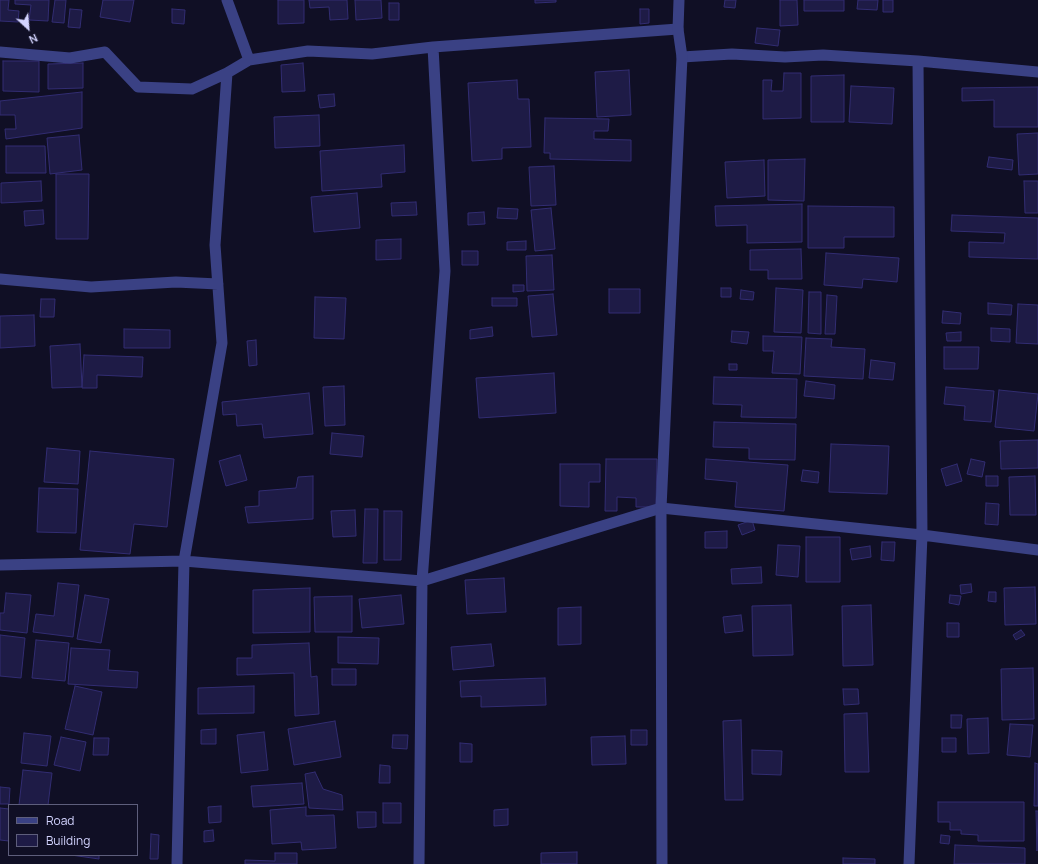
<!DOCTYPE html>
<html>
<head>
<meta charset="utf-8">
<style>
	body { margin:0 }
	#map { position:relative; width:1038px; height:864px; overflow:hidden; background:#100f25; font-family:Manrope,sans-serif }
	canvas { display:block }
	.legend { position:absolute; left:8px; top:804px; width:130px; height:52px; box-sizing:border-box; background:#100f25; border:1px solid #5e5e7c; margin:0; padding:5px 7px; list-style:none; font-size:12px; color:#d3d4ff }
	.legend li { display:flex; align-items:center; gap:8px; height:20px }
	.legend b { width:20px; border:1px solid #5e5e7c }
	.north { position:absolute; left:8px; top:8px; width:40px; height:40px; -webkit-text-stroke:3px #100f25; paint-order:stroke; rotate:154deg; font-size:11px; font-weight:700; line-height:16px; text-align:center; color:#d3d4ff }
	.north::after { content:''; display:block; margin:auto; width:14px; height:18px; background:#d3d4ff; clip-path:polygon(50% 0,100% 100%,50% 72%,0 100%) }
</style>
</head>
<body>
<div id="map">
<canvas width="1038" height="864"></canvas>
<ul class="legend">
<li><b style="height:5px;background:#3a4184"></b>Road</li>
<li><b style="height:11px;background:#1e1b46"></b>Building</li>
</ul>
<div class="north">N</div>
</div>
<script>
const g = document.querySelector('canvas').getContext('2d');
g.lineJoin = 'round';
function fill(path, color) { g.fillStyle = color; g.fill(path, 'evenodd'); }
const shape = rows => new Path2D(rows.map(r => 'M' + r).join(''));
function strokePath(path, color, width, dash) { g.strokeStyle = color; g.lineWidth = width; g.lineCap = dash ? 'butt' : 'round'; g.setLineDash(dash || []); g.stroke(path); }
const building = shape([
	[0,0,9,0,8,10,19,11,18,22,0,21,0,0],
	[15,0,49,0,48,21,29,20,31,5,15,4,15,0],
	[55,0,66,0,64,23,52,22,55,0],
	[103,0,134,0,130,22,100,17,103,0],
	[278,0,304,0,304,23,278,24,278,0],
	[309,0,347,0,348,19,330,20,329,7,310,8,309,0],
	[355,0,381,0,382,18,356,20,355,0],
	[535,0,556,0,556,2,535,3,535,0],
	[725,0,736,0,735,8,724,7,725,0],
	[780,0,797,0,798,25,780,26,780,0],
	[804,0,844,0,844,11,804,11,804,0],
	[858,0,878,0,877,10,857,9,858,0],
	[883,0,893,0,893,12,883,12,883,0],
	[389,3,399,3,399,20,389,20,389,3],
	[70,9,82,10,80,28,68,27,70,9],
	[172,9,185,10,184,24,172,23,172,9],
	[640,9,649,9,649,23,640,24,640,9],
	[757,28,780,30,778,46,755,43,757,28],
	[3,61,39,61,39,92,3,91,3,61],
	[83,63,83,88,48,89,48,64,83,63],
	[303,63,305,91,282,92,281,65,303,63],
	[629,70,631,115,597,117,595,72,629,70],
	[784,73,801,73,801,118,763,119,763,80,772,80,771,91,783,91,784,73],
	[844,75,844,122,811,122,811,76,844,75],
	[517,80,518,99,529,99,531,147,502,148,502,159,472,161,468,83,517,80],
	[851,86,894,88,892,124,849,122,851,86],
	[1038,87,1038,127,994,127,994,100,962,101,962,88,1038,87],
	[82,92,82,128,6,139,5,129,16,129,15,115,0,115,0,101,82,92],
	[334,94,335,106,320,108,318,95,334,94],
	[319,115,320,146,275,148,274,117,319,115],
	[545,118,609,119,608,131,594,131,594,139,631,140,631,161,550,159,550,153,544,153,545,118],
	[1038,133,1038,174,1019,175,1017,134,1038,133],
	[79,135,82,170,50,174,47,138,79,135],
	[404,145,405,172,381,174,382,187,322,191,320,151,404,145],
	[6,146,45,146,46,173,6,173,6,146],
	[989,157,1013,160,1012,170,987,167,989,157],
	[805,159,804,201,768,200,768,160,805,159],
	[764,160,765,196,727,198,725,162,764,160],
	[554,166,556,205,531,206,529,167,554,166],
	[56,174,89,174,88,239,56,239,56,174],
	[41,181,42,201,1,203,1,183,41,181],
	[1024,181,1038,181,1038,213,1025,213,1024,181],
	[357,193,360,228,314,232,311,197,357,193],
	[416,202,417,215,392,216,391,203,416,202],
	[802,204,802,242,747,243,747,225,716,226,715,206,802,204],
	[808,206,894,207,894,237,844,237,844,248,808,248,808,206],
	[498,208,518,209,517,219,497,218,498,208],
	[551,208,555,249,535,251,531,210,551,208],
	[43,210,44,224,25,226,24,211,43,210],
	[484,212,485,224,468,225,468,213,484,212],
	[952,215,1038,218,1038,259,969,257,969,242,1004,243,1005,233,951,231,952,215],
	[401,239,401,259,376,260,376,240,401,239],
	[526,241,526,250,507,250,507,242,526,241],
	[801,249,802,279,768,279,768,270,750,270,750,250,801,249],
	[462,251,478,251,478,265,462,265,462,251],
	[826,253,899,258,897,282,863,279,862,288,824,285,826,253],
	[552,255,554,290,527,291,526,256,552,255],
	[513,285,524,285,524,291,513,292,513,285],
	[721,288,731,288,731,297,721,297,721,288],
	[776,288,803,290,801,333,774,332,776,288],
	[609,289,640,289,640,313,609,313,609,289],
	[741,290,754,292,753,300,740,299,741,290],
	[809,292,821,292,821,334,808,333,809,292],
	[553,294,557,335,532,337,528,296,553,294],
	[827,295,837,296,835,334,825,334,827,295],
	[315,297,346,298,344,339,314,338,315,297],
	[492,298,517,298,517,306,492,306,492,298],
	[41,299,55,299,54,317,40,317,41,299],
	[988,303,1012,305,1011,315,988,314,988,303],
	[1018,304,1038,305,1038,344,1016,343,1018,304],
	[943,311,961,313,960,324,942,323,943,311],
	[34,315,35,346,0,348,0,316,34,315],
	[492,327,493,336,470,339,470,330,492,327],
	[991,328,1010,329,1010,342,991,341,991,328],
	[124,329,170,330,170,348,124,348,124,329],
	[732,331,749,332,747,344,731,342,732,331],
	[961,332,961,341,947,341,946,333,961,332],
	[763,336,802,337,800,374,772,373,774,351,763,351,763,336],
	[806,338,832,339,831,347,865,349,863,379,804,376,806,338],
	[256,340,257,365,249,366,247,341,256,340],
	[80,344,82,387,52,388,50,346,80,344],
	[944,347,979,347,978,369,944,369,944,347],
	[84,355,143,357,142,377,97,375,97,388,82,388,84,355],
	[871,360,895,363,893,380,869,378,871,360],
	[729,364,737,364,737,370,729,370,729,364],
	[554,373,556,413,479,418,476,378,554,373],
	[714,377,797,379,796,418,741,417,742,405,713,404,714,377],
	[806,381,835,385,834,399,804,396,806,381],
	[344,386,345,425,325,426,323,387,344,386],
	[946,387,994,391,991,422,964,420,965,406,944,404,946,387],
	[999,390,1038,394,1034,431,995,427,999,390],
	[309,393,313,434,264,438,262,424,237,426,236,414,223,415,222,402,309,393],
	[714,422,796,424,795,460,749,459,749,448,713,447,714,422],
	[332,433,364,436,362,457,330,454,332,433],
	[1038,440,1038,468,1001,469,1000,441,1038,440],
	[831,444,889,446,887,494,829,492,831,444],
	[47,448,80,451,78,484,44,482,47,448],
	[90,451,174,459,167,527,134,524,130,554,80,550,90,451],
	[240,455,247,480,226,486,219,461,240,455],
	[606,459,657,459,656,507,636,507,636,498,617,497,617,511,605,511,606,459],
	[706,459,788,465,784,511,735,507,737,482,705,479,706,459],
	[971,459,985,462,982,477,967,474,971,459],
	[560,464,600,464,600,482,589,482,589,507,560,506,560,464],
	[957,464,962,481,946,486,941,469,957,464],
	[803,470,819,472,818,483,801,481,803,470],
	[313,476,313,519,248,523,245,507,259,506,259,491,296,488,298,477,313,476],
	[986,476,998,476,998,486,986,486,986,476],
	[1035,476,1036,515,1010,515,1009,477,1035,476],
	[39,488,78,489,76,533,37,532,39,488],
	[986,503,999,504,998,525,985,524,986,503],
	[365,509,378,509,377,563,363,563,365,509],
	[355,510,356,536,333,537,331,511,355,510],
	[384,511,402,511,401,560,384,560,384,511],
	[752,520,755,530,742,535,738,525,752,520],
	[727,531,727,548,705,548,705,532,727,531],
	[806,537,840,537,840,582,806,582,806,537],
	[882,542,895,542,894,561,881,560,882,542],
	[778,545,800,546,798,577,776,575,778,545],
	[870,546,871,557,852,560,850,549,870,546],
	[761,567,762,583,732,584,731,569,761,567],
	[504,578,506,612,467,614,465,580,504,578],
	[58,583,79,585,73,637,33,632,36,614,54,616,58,583],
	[971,584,972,592,961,594,960,585,971,584],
	[1035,587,1036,624,1005,625,1004,588,1035,587],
	[310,588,310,632,253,633,253,590,310,588],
	[989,592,996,592,996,602,988,601,989,592],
	[6,593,31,595,27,633,0,630,0,613,4,613,6,593],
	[85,595,109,599,101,643,77,639,85,595],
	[401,595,404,624,362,628,359,599,401,595],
	[950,595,961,596,959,605,949,603,950,595],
	[352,596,352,632,315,632,314,597,352,596],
	[791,605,793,655,753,656,752,606,791,605],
	[871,605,873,665,843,666,842,606,871,605],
	[581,607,581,644,558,645,558,608,581,607],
	[741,615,743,631,725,633,723,617,741,615],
	[947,623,959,623,959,637,947,637,947,623],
	[1021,630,1025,635,1016,640,1013,635,1021,630],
	[0,635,25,638,21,678,0,676,0,635],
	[338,637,379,638,378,664,338,663,338,637],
	[36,640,69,643,65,681,32,678,36,640],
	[309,643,311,677,317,676,319,714,295,716,294,673,237,675,237,658,252,658,252,645,309,643],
	[491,644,494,666,453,670,451,647,491,644],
	[71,648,110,650,108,670,138,672,137,688,68,684,71,648],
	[1033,668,1034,719,1002,720,1001,669,1033,668],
	[332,669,356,669,356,685,332,685,332,669],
	[545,678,546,705,481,707,481,696,461,697,460,681,545,678],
	[75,686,102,692,93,735,65,729,75,686],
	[254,686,254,713,198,714,198,688,254,686],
	[843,689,858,689,859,704,844,705,843,689],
	[867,713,869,772,845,772,844,714,867,713],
	[951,715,962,715,961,728,951,728,951,715],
	[988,718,989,753,968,754,967,719,988,718],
	[741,720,743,800,725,800,723,721,741,720],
	[335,721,341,757,294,765,288,729,335,721],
	[1010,724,1033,725,1030,757,1007,755,1010,724],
	[216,729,216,744,201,744,201,730,216,729],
	[631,730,647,730,647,745,631,745,631,730],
	[264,732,268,770,241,773,237,735,264,732],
	[24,733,51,736,47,766,21,763,24,733],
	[393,735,408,735,407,749,392,748,393,735],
	[625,736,626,764,592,765,591,737,625,736],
	[61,737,86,742,80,771,54,765,61,737],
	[94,738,109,738,108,755,93,755,94,738],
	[942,738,956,738,956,752,942,752,942,738],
	[460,743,472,744,472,762,460,762,460,743],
	[752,750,782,751,781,775,752,774,752,750],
	[1035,763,1038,764,1038,806,1034,806,1035,763],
	[380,765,390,766,390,783,379,783,380,765],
	[23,770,52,773,48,805,19,805,23,770],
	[315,772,323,789,342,795,343,810,309,808,305,774,315,772],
	[302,783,304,804,253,807,251,786,302,783],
	[0,787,10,788,9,804,0,804,0,787],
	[938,802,1024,802,1024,841,978,841,978,835,961,834,961,830,950,830,950,822,938,822,938,802],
	[383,803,401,803,401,823,383,823,383,803],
	[221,806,221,822,209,823,208,807,221,806],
	[306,807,306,816,334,815,336,848,302,850,301,842,272,844,270,810,306,807],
	[0,808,9,809,9,841,0,840,0,808],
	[508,809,508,825,494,826,494,810,508,809],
	[1036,811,1038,811,1037,851,1036,811],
	[357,812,376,812,376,827,358,828,357,812],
	[213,830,214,841,204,842,204,831,213,830],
	[151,834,159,835,158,859,150,859,151,834],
	[941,835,950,836,949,844,940,843,941,835],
	[955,845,1025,848,1025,864,954,864,955,845],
	[577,852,577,864,541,864,541,853,577,852],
	[275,853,297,853,297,864,245,864,245,860,275,861,275,853],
	[71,855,99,855,99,859,71,855],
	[843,858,875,859,875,864,843,864,843,858]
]);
const minor = shape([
	[227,0,249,60],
	[0,52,70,58,105,52,138,87,192,89,227,73,249,60,308,51,372,54,433,47,678,29],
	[682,57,732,54,785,57,823,55,918,61,1038,72],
	[0,279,91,287,176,282,218,284],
	[0,565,184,561,422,581,661,508,922,535,1038,550],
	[177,864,184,561,222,343,215,245,227,73],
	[419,864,422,581,445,271,433,47],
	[909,864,922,535,918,61]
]);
const tertiary = shape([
	[662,864,661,508,682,57,678,29,679,0]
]);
fill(building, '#1e1b46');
strokePath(building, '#322d72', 1);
strokePath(minor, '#3a4184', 11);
strokePath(tertiary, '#3a4184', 11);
</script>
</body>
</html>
